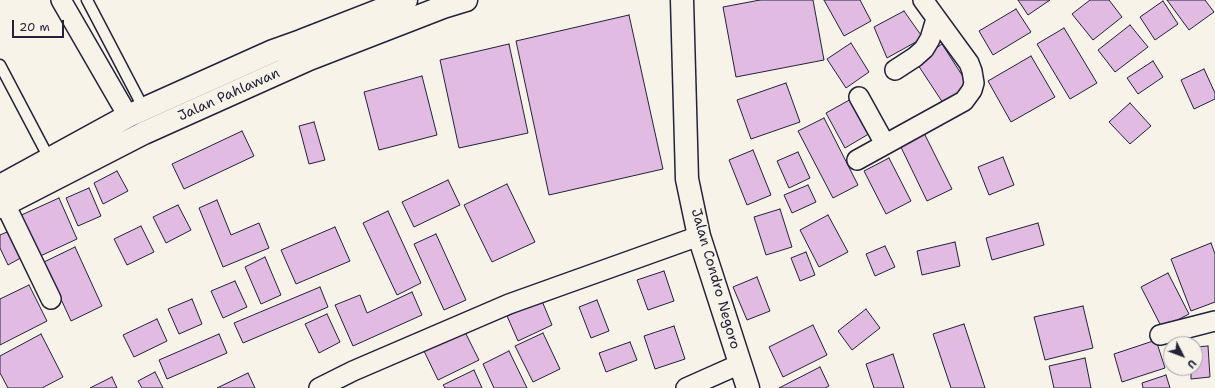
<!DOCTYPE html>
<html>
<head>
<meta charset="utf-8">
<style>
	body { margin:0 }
	#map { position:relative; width:1215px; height:388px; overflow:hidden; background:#f7f3e8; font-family:"Shantell Sans",sans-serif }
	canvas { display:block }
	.north { position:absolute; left:1163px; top:336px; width:40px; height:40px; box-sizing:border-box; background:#f7f3e8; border:1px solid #a29fa3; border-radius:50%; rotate:132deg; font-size:11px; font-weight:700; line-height:16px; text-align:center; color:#22223b }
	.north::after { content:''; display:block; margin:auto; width:14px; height:18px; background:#22223b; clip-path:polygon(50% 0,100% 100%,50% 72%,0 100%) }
	.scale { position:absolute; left:12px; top:20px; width:52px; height:18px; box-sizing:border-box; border:2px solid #22223b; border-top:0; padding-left:5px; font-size:12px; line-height:14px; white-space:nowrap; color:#22223b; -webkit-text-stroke:3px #f7f3e8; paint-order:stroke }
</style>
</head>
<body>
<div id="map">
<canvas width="1215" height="388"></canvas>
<div class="north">U</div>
<div class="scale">20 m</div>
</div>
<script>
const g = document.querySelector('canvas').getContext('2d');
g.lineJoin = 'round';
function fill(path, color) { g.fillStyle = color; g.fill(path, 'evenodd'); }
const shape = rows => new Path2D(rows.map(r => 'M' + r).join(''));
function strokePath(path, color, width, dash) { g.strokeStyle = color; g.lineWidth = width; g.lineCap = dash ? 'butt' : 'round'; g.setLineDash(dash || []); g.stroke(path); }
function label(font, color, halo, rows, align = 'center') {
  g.font = font + ' "Shantell Sans",sans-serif'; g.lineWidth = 3; g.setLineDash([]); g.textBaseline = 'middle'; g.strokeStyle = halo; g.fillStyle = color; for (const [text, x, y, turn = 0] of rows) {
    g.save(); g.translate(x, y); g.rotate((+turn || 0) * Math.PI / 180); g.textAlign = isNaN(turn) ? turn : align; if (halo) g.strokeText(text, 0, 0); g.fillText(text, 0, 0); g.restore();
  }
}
const building = shape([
	[760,0,813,0,824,60,736,77,723,7,760,0],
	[824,0,860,0,871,21,844,36,824,0],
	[1018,0,1050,0,1028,15,1018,0],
	[1090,0,1109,0,1122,17,1093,40,1072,14,1090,0],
	[1167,0,1205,0,1214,12,1189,30,1167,0],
	[1163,1,1178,24,1155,40,1140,17,1163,1],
	[1016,9,1031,32,993,55,979,31,1016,9],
	[904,11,923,38,887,58,874,27,904,11],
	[629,15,663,169,549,195,516,41,629,15],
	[1130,25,1148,47,1115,72,1098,50,1130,25],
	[1064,28,1097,83,1070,99,1037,44,1064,28],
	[851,43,869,72,846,88,827,59,851,43],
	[509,44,528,133,459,148,440,60,509,44],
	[942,44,969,86,943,103,916,62,942,44],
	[1031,56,1055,97,1011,122,988,81,1031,56],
	[1153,61,1163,77,1138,94,1127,78,1153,61],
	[1204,69,1215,93,1215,99,1194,109,1181,80,1204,69],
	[422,76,437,135,379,150,364,92,422,76],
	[786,83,800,122,751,139,737,100,786,83],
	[853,98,872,132,845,148,826,113,853,98],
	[1130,103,1151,126,1130,144,1109,122,1130,103],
	[824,118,858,185,833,198,798,131,824,118],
	[314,122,325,160,309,164,299,126,314,122],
	[922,129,952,189,927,201,898,141,922,129],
	[242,131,254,156,184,189,172,164,242,131],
	[753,150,771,195,747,205,729,160,753,150],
	[798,152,810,178,789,188,777,161,798,152],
	[1003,157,1014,185,989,195,978,167,1003,157],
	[889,158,911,201,886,214,864,171,889,158],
	[117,171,128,191,103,204,94,183,117,171],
	[448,180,460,205,414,227,402,202,448,180],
	[507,184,535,242,492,262,464,205,507,184],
	[808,185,816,202,792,213,784,195,808,185],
	[89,188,101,216,78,226,66,198,89,188],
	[59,198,77,239,36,258,17,217,59,198],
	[217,200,231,235,259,223,269,248,223,267,199,208,217,200],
	[178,205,191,230,166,243,153,217,178,205],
	[780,209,792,247,766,255,754,217,780,209],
	[388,211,421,283,397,295,363,223,388,211],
	[828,215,848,252,819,267,800,230,828,215],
	[1038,223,1044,245,992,260,986,238,1038,223],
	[141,226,154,252,127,265,114,239,141,226],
	[335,227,350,261,296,284,281,250,335,227],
	[14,229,26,255,8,265,0,248,0,235,14,229],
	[436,234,466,300,444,310,414,244,436,234],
	[955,242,960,266,922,275,917,251,955,242],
	[1211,243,1215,254,1215,302,1191,311,1171,259,1211,243],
	[885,246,895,267,875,276,866,254,885,246],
	[75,247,102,306,71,321,44,262,75,247],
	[806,252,815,275,800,281,791,258,806,252],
	[265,257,281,295,261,304,245,267,265,257],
	[664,271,674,301,648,310,637,280,664,271],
	[1168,273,1189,314,1162,328,1141,287,1168,273],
	[757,277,770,311,747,320,733,287,757,277],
	[235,281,247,307,223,318,211,291,235,281],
	[29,285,47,321,0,345,0,299,29,285],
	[320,287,328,307,243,343,234,323,320,287],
	[412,292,422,315,353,346,335,305,360,295,367,313,412,292],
	[192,299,202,324,179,334,168,309,192,299],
	[597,300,609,331,591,338,579,307,597,300],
	[542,301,552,325,518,341,507,316,542,301],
	[1083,306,1093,348,1045,360,1034,317,1083,306],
	[866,309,880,328,852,350,838,331,866,309],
	[327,314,340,342,319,353,305,324,327,314],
	[157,319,167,341,134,357,123,335,157,319],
	[964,324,985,388,951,388,933,334,964,324],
	[813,325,827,355,783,377,769,347,813,325],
	[674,326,685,359,655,369,644,336,674,326],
	[465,332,479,360,438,380,424,351,465,332],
	[543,333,560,369,533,382,515,346,543,333],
	[41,334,63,377,42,388,8,388,0,373,0,356,41,334],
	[219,334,227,353,167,379,159,360,219,334],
	[1156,340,1165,368,1122,382,1114,354,1156,340],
	[630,342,637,360,606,372,599,353,630,342],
	[1208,346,1210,377,1191,379,1191,368,1195,368,1195,347,1208,346],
	[509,351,527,388,494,388,483,364,509,351],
	[893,354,904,388,874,388,866,364,893,354],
	[1085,358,1091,388,1054,388,1049,366,1085,358],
	[820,367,829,386,825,388,779,388,820,367],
	[474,370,482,388,445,388,443,385,474,370],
	[155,372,163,388,142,388,138,381,155,372],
	[248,373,255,388,217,388,248,373],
	[1166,375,1170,388,1143,388,1142,383,1166,375],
	[112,377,117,388,90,388,112,377]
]);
const lane = shape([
	[87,0,144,109],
	[0,65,50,160]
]);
const street = shape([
	[61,0,128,116],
	[895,70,915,57,924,49,930,39,936,19],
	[859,97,885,144],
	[857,160,964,101,972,90,974,83,972,71,969,63,923,0],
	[5,204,51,299],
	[1160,335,1215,321],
	[319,388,353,371,509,304,699,236],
	[686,388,740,364]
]);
const secondary = shape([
	[682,0,687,179,699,236,748,388]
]);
const primary = shape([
	[0,186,128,116,273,51,301,41,406,0],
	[0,207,144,133,309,59,443,7,466,0]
]);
const streetNames = [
	["Jalan Pahlawan",229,95,-24],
	["Jalan Condro Negoro",715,279,74]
];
fill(building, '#e2bbe3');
strokePath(building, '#22223b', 1);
strokePath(lane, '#22223b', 13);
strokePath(street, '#22223b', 22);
strokePath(secondary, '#22223b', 25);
strokePath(primary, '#22223b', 25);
strokePath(lane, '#f7f3e8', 10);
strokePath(street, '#f7f3e8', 19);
strokePath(secondary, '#f7f3e8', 22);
strokePath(primary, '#f7f3e8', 22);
label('14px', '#22223b', '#f7f3e8', streetNames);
</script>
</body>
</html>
